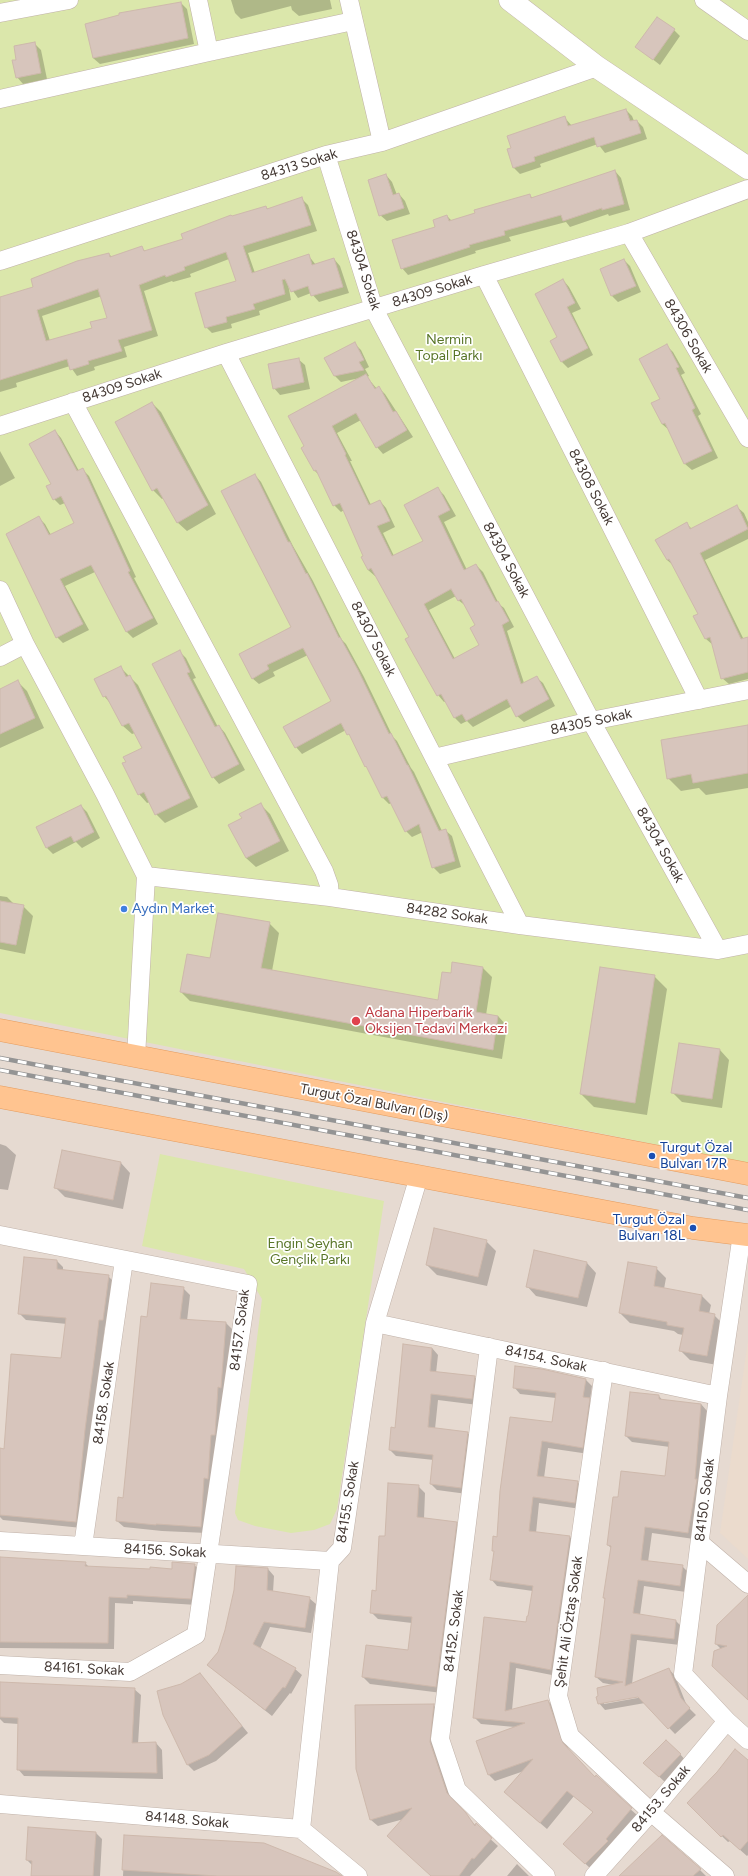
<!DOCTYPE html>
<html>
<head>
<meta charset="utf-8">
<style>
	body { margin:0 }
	canvas { display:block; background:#f2eae3 }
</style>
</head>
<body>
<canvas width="748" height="1876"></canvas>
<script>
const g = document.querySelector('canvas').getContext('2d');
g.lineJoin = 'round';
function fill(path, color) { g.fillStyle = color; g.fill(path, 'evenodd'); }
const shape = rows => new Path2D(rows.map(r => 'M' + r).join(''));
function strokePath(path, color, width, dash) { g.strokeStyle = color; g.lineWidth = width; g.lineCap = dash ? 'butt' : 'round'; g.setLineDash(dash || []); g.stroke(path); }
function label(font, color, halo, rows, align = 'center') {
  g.font = font + ' Figtree,sans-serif'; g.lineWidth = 3.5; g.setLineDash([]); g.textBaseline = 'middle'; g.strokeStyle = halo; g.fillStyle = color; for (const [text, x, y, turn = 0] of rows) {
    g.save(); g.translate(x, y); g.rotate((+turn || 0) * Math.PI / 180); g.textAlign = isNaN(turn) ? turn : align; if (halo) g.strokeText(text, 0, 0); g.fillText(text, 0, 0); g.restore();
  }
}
const residential = shape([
	[0,0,748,0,748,1876,0,1876]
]);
const education = shape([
	[748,1341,748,1559,720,1533]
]);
const green = shape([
	[0,0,748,0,748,1163,0,1013],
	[160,1154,384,1201,337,1509,330,1524,314,1530,291,1533,255,1526,238,1520,235,1513,262,1299,244,1269,142,1246]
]);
const shadow = shape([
	[231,0,330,0,332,9,299,16,292,10,291,6,241,19,235,13],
	[181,3,187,9,194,44,100,64,93,58],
	[674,30,680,36,660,65,637,47],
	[35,44,41,50,47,79,23,84,17,77,17,61],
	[626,110,632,116,634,121,637,121,643,127,647,139,605,153,598,144,540,164,541,167,520,174,514,168,508,150,565,118,572,126],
	[615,171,621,178,630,210,609,216,608,214,570,227,566,222,509,237,511,241,475,251,476,253,408,275,402,268,447,216,452,221,529,195,533,198],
	[386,175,392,182,397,195,399,194,405,201,410,214,387,221,380,215],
	[301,198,308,205,317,231,248,253,255,273,308,255,316,265,334,259,340,266,349,293,319,302,311,293,298,298,288,284,291,300,259,311,260,315,231,324,232,328,212,333,206,327,238,282,229,259,190,274,191,277,173,282,172,281,144,291,158,336,124,347,127,357,94,367,95,370,77,376,70,366,16,383,17,387,0,392,0,298,35,287,109,254,112,257,141,247,146,252,184,240,232,217,266,207,269,210],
	[102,296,108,318,93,328,50,341,42,316],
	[624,260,630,266,641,292,618,302,612,296],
	[563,280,569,287,581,309,572,313,593,355,568,368,562,362,551,341,558,337],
	[355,344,361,350,369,367,365,369,369,376,367,377,377,389,379,388,385,394,413,437,383,454,377,447,361,420,337,433,352,461,350,461,371,505,380,501,386,508,395,527,383,533,394,556,424,541,438,489,444,495,456,516,444,522,467,570,476,565,483,572,499,604,504,608,514,627,507,631,524,683,536,677,543,683,555,706,524,722,517,716,512,706,473,727,467,721,461,724,455,718,446,701,444,702,438,695,410,638,376,575,375,576,368,570,365,556,344,510,341,512,334,505,320,476,314,470,303,448,360,378,341,382,335,376],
	[456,596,458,600,466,606,477,626,480,645,455,659,429,610],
	[667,346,673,352,685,373,681,375,701,414,698,416,718,458,692,470,685,464,669,430,662,424],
	[298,359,305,365,310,389,280,395,274,388],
	[152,403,161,412,216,514,187,531,177,522,164,498,162,499,153,490],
	[55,431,61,438,79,471,83,470,89,476,136,577,134,578,158,624,133,638,126,631,95,572,65,586,89,630,63,643,57,637,39,518,45,524,51,535,75,524,65,503,60,505,54,499,52,485],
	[0,451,15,478,0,486],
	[255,475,261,482,293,546,313,581,342,640,346,644,364,677,393,737,397,741,411,768,414,772,442,831,445,830,452,836,461,867,440,874,433,867,423,832,412,837,406,831,392,803,389,804,383,798,353,739,346,730,302,754,296,747,333,701,308,655,273,672,275,676,259,684,252,678,292,627],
	[737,507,744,513,748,522,748,539,705,560,744,640,748,640,748,679,729,684,722,678,713,645,706,639,695,617,700,615,674,566,667,560,656,540,686,523,692,529],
	[180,652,186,658,196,678,193,679,218,727,219,726,225,733,245,770,219,784,213,777,153,664],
	[120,667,138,685,198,807,165,823,156,814,150,802,147,803,139,794,143,749,135,733,132,734,123,726,111,704,104,696],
	[18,682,27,691,44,728,0,748,0,690],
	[748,726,748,788,706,795,699,788,681,791,668,778],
	[261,805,270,814,289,851,256,867,246,858,243,819],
	[81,806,87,812,100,838,82,848,76,842,53,854,47,848],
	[0,896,7,897,14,904,23,906,33,916,25,954,0,949],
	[269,923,279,933,272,971,439,1002,452,974,483,968,492,977,486,1015,498,1016,507,1026,502,1059,190,1001,181,992,211,959],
	[654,976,667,989,647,1115,594,1107,581,1094],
	[720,1050,729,1060,722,1108,682,1102,672,1092],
	[0,1144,6,1146,16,1155,8,1190,0,1189],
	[63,1151,121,1163,130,1173,123,1209,65,1197,55,1187],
	[486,1241,496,1251,487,1286,437,1275,427,1265],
	[25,1258,57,1261,63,1267,63,1271,108,1276,115,1283,109,1326,105,1326,91,1437,82,1528,3,1520,0,1517,0,1469,5,1450,62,1359,67,1324,26,1320,20,1314],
	[587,1263,596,1273,587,1307,536,1296,527,1286],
	[656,1268,666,1278,664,1289,702,1296,711,1305,709,1314,714,1315,724,1325,717,1365,690,1360,680,1350,683,1335,678,1334,674,1331,630,1323,620,1313],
	[183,1288,190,1295,187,1321,226,1323,233,1330,207,1533,162,1531,124,1527,117,1521,124,1499,148,1318],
	[432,1348,438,1355,436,1373,474,1377,481,1383,478,1405,438,1400,435,1429,467,1433,474,1439,467,1494,437,1490,431,1484,434,1460,396,1456,390,1450,396,1429],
	[586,1380,592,1386,590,1400,596,1406,589,1454,548,1448,544,1478,577,1482,584,1489,581,1509,539,1503,536,1533,570,1537,576,1544,557,1676,516,1668,512,1710,548,1701,555,1708,569,1751,595,1778,637,1815,592,1870,571,1850,594,1813,574,1796,547,1829,512,1799,524,1771,495,1781,489,1775,477,1741,515,1727,481,1724,475,1718,527,1623,529,1617,533,1591,497,1586,491,1579,495,1552,493,1550,498,1538,501,1491,552,1423,556,1398,520,1394,514,1387],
	[659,1396,663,1401,701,1404,707,1411,694,1539,652,1533,648,1562,682,1566,689,1573,686,1592,644,1586,640,1615,676,1621,682,1627,680,1645,637,1640,632,1684,669,1669,675,1676,687,1706,696,1715,675,1734,645,1703,605,1710,599,1703,614,1685,603,1683,596,1677,606,1600,604,1598,611,1548,608,1545,619,1498,666,1477,670,1447,632,1442,626,1436],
	[643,1695,643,1697,604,1704,604,1702],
	[418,1486,425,1493,424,1519,456,1523,463,1530,442,1693,370,1684,363,1677,409,1651,412,1623,378,1619,371,1612,377,1592,386,1537],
	[0,1559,85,1563,89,1567,173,1570,194,1565,201,1571,197,1605,133,1601,133,1604,115,1603,114,1649,0,1648],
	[237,1567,268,1569,274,1576,273,1592,309,1598,316,1604,311,1633,270,1627,260,1649,295,1669,302,1675,291,1694,290,1693,272,1716,208,1665,219,1653,226,1631,235,1590],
	[748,1597,748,1699,721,1649,716,1644],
	[200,1674,248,1733,216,1761,194,1771,188,1765,164,1714,182,1685],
	[0,1683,134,1689,141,1695,138,1744,156,1743,162,1750,163,1779,24,1776,18,1769,19,1724,4,1723,0,1719],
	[433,1705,440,1712,436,1750,454,1801,476,1826,498,1846,470,1876,431,1876,404,1819,378,1826,371,1820],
	[680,1754,686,1761,666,1783,651,1769],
	[748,1762,748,1855,747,1856,730,1841,728,1842,688,1803],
	[29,1828,96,1833,102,1839,100,1876,32,1876,33,1866,27,1860],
	[125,1836,338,1876,123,1876],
	[517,1864,529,1876,507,1876],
	[700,1870,706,1876,621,1876]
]);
const building = shape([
	[181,2,188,38,93,58,85,24,119,15,119,13,181,2],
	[657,17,675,29,653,60,635,47,657,17],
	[35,42,41,73,16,78,12,60,16,60,14,46,35,42],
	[626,109,630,121,637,120,641,133,597,147,594,137,534,157,535,161,513,168,507,149,511,148,507,136,565,116,568,126,626,109],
	[615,170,624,204,602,210,602,208,563,221,561,215,504,231,505,235,469,245,470,247,401,269,392,240,435,227,433,220,447,215,449,221,475,213,474,210,530,194,531,198,615,170],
	[386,174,393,195,399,193,404,208,379,216,368,180,386,174],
	[302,197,311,225,243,246,252,273,309,254,312,265,334,258,343,287,311,296,308,286,291,292,285,279,282,280,285,294,253,304,255,309,226,317,227,322,205,328,195,293,236,281,226,252,184,267,185,270,166,277,165,275,139,285,152,330,118,340,122,351,88,361,89,364,70,370,67,359,0,380,0,297,33,287,31,279,77,261,109,253,110,257,142,246,144,251,183,239,181,234,231,215,232,216,266,206,267,209,302,197],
	[98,289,107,318,90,322,92,328,46,341,37,310,98,289],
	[624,259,636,286,611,296,600,269,624,259],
	[563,279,575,303,567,307,588,348,561,362,550,341,557,337,535,294,563,279],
	[355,342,364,360,359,362,364,370,334,376,324,358,355,342],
	[667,344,679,367,676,368,695,408,692,410,712,451,684,464,665,423,662,424,651,403,660,399,639,359,667,344],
	[299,358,304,382,273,389,268,364,299,358],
	[366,374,375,389,379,386,393,412,396,411,407,430,376,448,356,413,332,426,346,454,345,455,369,505,380,500,390,521,377,526,392,556,423,541,404,505,438,487,450,510,438,516,464,570,476,564,496,602,498,601,509,621,502,625,521,684,537,676,549,699,516,717,507,699,466,721,462,714,454,718,441,694,437,696,415,657,405,639,409,637,371,568,368,570,361,557,363,556,340,503,333,506,316,470,314,471,301,448,304,446,288,416,366,374],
	[451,589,458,601,461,599,475,625,470,628,479,645,453,659,424,604,451,589],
	[152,402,208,505,177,523,157,488,152,491,115,422,152,402],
	[55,430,77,471,83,468,130,571,128,572,153,618,126,632,91,565,60,579,83,624,56,638,6,534,39,516,49,535,74,523,61,496,53,500,46,486,51,484,29,444,55,430],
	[255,474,288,542,290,542,306,574,307,573,339,638,340,637,358,670,389,734,391,733,407,765,408,765,439,831,446,829,455,861,432,868,419,824,405,832,387,796,382,798,366,766,365,767,349,734,347,735,341,723,295,748,283,727,331,701,303,648,267,665,269,669,252,679,239,654,291,627,221,491,255,474],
	[737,505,748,529,700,553,741,639,748,637,748,672,721,679,710,637,705,639,693,616,698,614,669,559,667,560,655,540,687,522,690,529,737,505],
	[180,650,190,672,187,673,215,727,219,725,239,764,212,778,152,664,180,650],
	[121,666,126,677,130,675,190,798,155,815,144,792,138,795,122,763,126,762,123,757,142,748,129,723,122,726,106,696,103,697,94,679,121,666],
	[18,680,35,718,0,734,0,689,18,680],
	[748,725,748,773,693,783,691,774,667,779,661,740,748,725],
	[261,803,280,841,246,858,228,825,242,818,239,814,261,803],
	[81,805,94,832,74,842,71,836,46,848,36,827,81,805],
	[0,901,24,905,16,945,0,942,0,901],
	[218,913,270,922,261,968,438,1000,442,972,451,973,452,962,483,967,476,1012,498,1016,493,1050,180,992,187,954,210,958,218,913],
	[600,967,655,975,635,1103,580,1094,600,967],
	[679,1043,720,1049,712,1099,671,1093,679,1043],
	[62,1150,121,1162,113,1200,54,1188,62,1150],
	[434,1228,487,1240,478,1277,426,1265,434,1228],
	[534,1250,587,1262,578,1298,526,1287,534,1250],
	[24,1257,57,1260,57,1269,109,1275,103,1320,99,1320,96,1345,85,1430,76,1522,0,1515,0,1448,4,1449,11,1354,61,1358,66,1318,18,1314,24,1257],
	[628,1262,657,1267,654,1286,702,1295,699,1311,715,1314,707,1356,679,1351,684,1328,667,1325,667,1322,619,1313,628,1262],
	[151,1283,184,1287,180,1319,226,1322,221,1388,218,1387,215,1435,211,1435,208,1479,204,1478,201,1527,156,1524,156,1525,116,1521,118,1497,123,1498,141,1316,147,1317,151,1283],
	[403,1344,432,1348,430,1371,475,1376,472,1399,431,1394,428,1427,468,1432,461,1488,430,1484,433,1455,389,1450,391,1427,395,1428,403,1344],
	[515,1366,542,1369,586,1379,583,1397,590,1398,583,1448,542,1441,537,1476,578,1481,575,1503,533,1497,529,1531,570,1536,551,1670,510,1662,505,1711,548,1700,563,1743,595,1777,596,1775,632,1808,606,1839,608,1841,585,1864,563,1844,593,1812,567,1791,540,1823,504,1792,533,1759,488,1775,476,1741,525,1723,473,1718,484,1617,526,1622,527,1616,528,1616,533,1586,490,1580,494,1551,492,1551,493,1536,497,1537,500,1491,510,1417,552,1422,556,1393,513,1388,515,1366],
	[630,1392,659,1395,659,1399,701,1404,695,1479,697,1479,688,1533,645,1527,641,1560,683,1565,680,1586,638,1580,633,1613,676,1620,674,1639,631,1634,625,1686,669,1668,681,1698,690,1708,668,1729,638,1697,598,1704,596,1697,598,1696,597,1688,623,1682,595,1677,605,1598,603,1598,611,1546,607,1545,613,1497,618,1497,621,1471,665,1476,669,1442,625,1436,630,1392],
	[388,1483,419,1485,417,1517,457,1522,436,1687,362,1677,366,1645,408,1650,412,1617,370,1613,372,1590,376,1591,379,1536,385,1536,388,1483],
	[0,1557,86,1562,85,1566,150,1569,150,1567,172,1569,172,1562,195,1564,191,1599,127,1595,127,1598,109,1597,108,1643,0,1642,0,1557],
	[236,1566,268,1568,267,1590,310,1597,305,1628,264,1622,253,1644,296,1668,285,1688,283,1687,265,1710,207,1665,218,1652,225,1630,234,1590,236,1566],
	[748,1595,748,1700,712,1666,714,1651,727,1646,715,1644,717,1625,748,1595],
	[200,1673,242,1726,209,1755,187,1765,163,1715,157,1691,181,1684,200,1673],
	[0,1682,135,1688,132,1743,156,1742,157,1773,17,1770,18,1718,0,1717,0,1682],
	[434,1704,430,1742,447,1793,466,1813,475,1826,476,1823,492,1838,474,1859,472,1858,459,1876,431,1876,387,1836,412,1808,370,1820,356,1769,355,1705,434,1704],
	[666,1740,681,1754,659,1777,643,1763,666,1740],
	[735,1749,748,1760,748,1841,740,1850,723,1835,721,1837,687,1803,717,1772,735,1749],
	[28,1827,96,1832,93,1876,31,1876,32,1861,26,1860,28,1827],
	[124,1835,264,1843,336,1872,342,1876,217,1876,122,1870,124,1835],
	[662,1835,701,1869,693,1876,619,1876,662,1835]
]);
const minor = shape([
	[198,0,209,52],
	[349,0,382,142],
	[704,0,748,31],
	[0,13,69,0],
	[0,99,209,52,353,21],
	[326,155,374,309,591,721,718,950],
	[629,233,748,438],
	[0,261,326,155,382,142,597,67],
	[484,275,699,700],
	[226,353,520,925],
	[73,402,324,871,329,885,330,897],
	[0,426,226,353,484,275,629,233,748,189],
	[0,590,25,644,105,794,146,876,136,1057],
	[0,657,25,644],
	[434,758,591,721,748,690],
	[146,876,330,897,520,925,718,950,748,944],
	[742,1234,718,1396,683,1674,727,1721,748,1740],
	[0,1235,248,1284,196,1635,130,1672,0,1665],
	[375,1323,718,1396],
	[489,1347,440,1739,457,1790,546,1876],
	[604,1371,558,1696,570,1736,651,1812,725,1876],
	[0,1541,330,1561],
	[700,1543,748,1584],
	[83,1546,124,1260],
	[0,1804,301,1829,358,1876],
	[301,1829,330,1561,342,1548,375,1323,419,1176],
	[594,1876,651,1812,727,1721]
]);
const tertiary = shape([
	[510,0,597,67,748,168]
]);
const primary = shape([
	[0,1030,748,1174],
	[0,1097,693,1228,748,1235]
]);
const rail = shape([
	[0,1058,748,1198],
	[0,1070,748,1210]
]);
const markers = [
	[124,909,4,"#3f7fe0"],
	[356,1021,5,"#e0444e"],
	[652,1156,4,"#1a4fb4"],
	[693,1228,4,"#1a4fb4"]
];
const streetNames = [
	["84313 Sokak",299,165,-17],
	["84304 Sokak",363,270,72],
	["84309 Sokak",432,291,-17],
	["84306 Sokak",688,336,60],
	["84309 Sokak",122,386,-18],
	["84308 Sokak",591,487,63],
	["84304 Sokak",506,560,62],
	["84307 Sokak",373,639,63],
	["84305 Sokak",591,722,-12],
	["84304 Sokak",660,845,61],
	["84282 Sokak",447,914,8],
	["Turgut Özal Bulvarı (Dış)",374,1103,11],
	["84157. Sokak",240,1330,-83],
	["84154. Sokak",546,1359,12],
	["84158. Sokak",104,1403,-82],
	["84150. Sokak",705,1500,-83],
	["84155. Sokak",348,1502,-81],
	["84156. Sokak",165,1551,3],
	["Şehit Ali Öztaş Sokak",569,1622,-82],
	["84152. Sokak",454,1631,-83],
	["84161. Sokak",84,1669,3],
	["84153. Sokak",661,1799,-50],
	["84148. Sokak",187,1820,5]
];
const parkNames = [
	["Nermin",449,340],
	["Topal Parkı",449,356],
	["Engin Seyhan",310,1244],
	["Gençlik Parkı",310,1260]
];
const shopNames = [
	["Aydın Market",132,909]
];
const healthNames = [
	["Adana Hiperbarik",365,1013],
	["Oksijen Tedavi Merkezi",365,1029]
];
const transitNames = [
	["Turgut Özal",660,1148],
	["Bulvarı 17R",660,1164],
	["Turgut Özal",685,1220,"right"],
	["Bulvarı 18L",685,1236,"right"]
];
fill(residential, '#e6dad1');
fill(education, '#ebdbcd');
fill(green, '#dbe7ab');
fill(shadow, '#0003');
fill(building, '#d7c5bc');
strokePath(building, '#ceb9ac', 1);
strokePath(minor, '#c0b2a9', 19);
strokePath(tertiary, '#c0b2a9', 23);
strokePath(primary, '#e49c5f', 23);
strokePath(minor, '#fff', 18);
strokePath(tertiary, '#fff', 22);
strokePath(primary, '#ffc490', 22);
strokePath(rail, '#949494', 4.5);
strokePath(rail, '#fff', 3, [9]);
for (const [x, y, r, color] of markers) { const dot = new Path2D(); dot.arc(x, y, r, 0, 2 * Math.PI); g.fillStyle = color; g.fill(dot); strokePath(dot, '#fff', 1.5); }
label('14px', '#443934', '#fff', streetNames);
label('14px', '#587527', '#fff', parkNames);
label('14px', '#366cbe', '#fff', shopNames, 'left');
label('14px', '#be3a42', '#fff', healthNames, 'left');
label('14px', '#164399', '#fff', transitNames, 'left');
</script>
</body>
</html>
